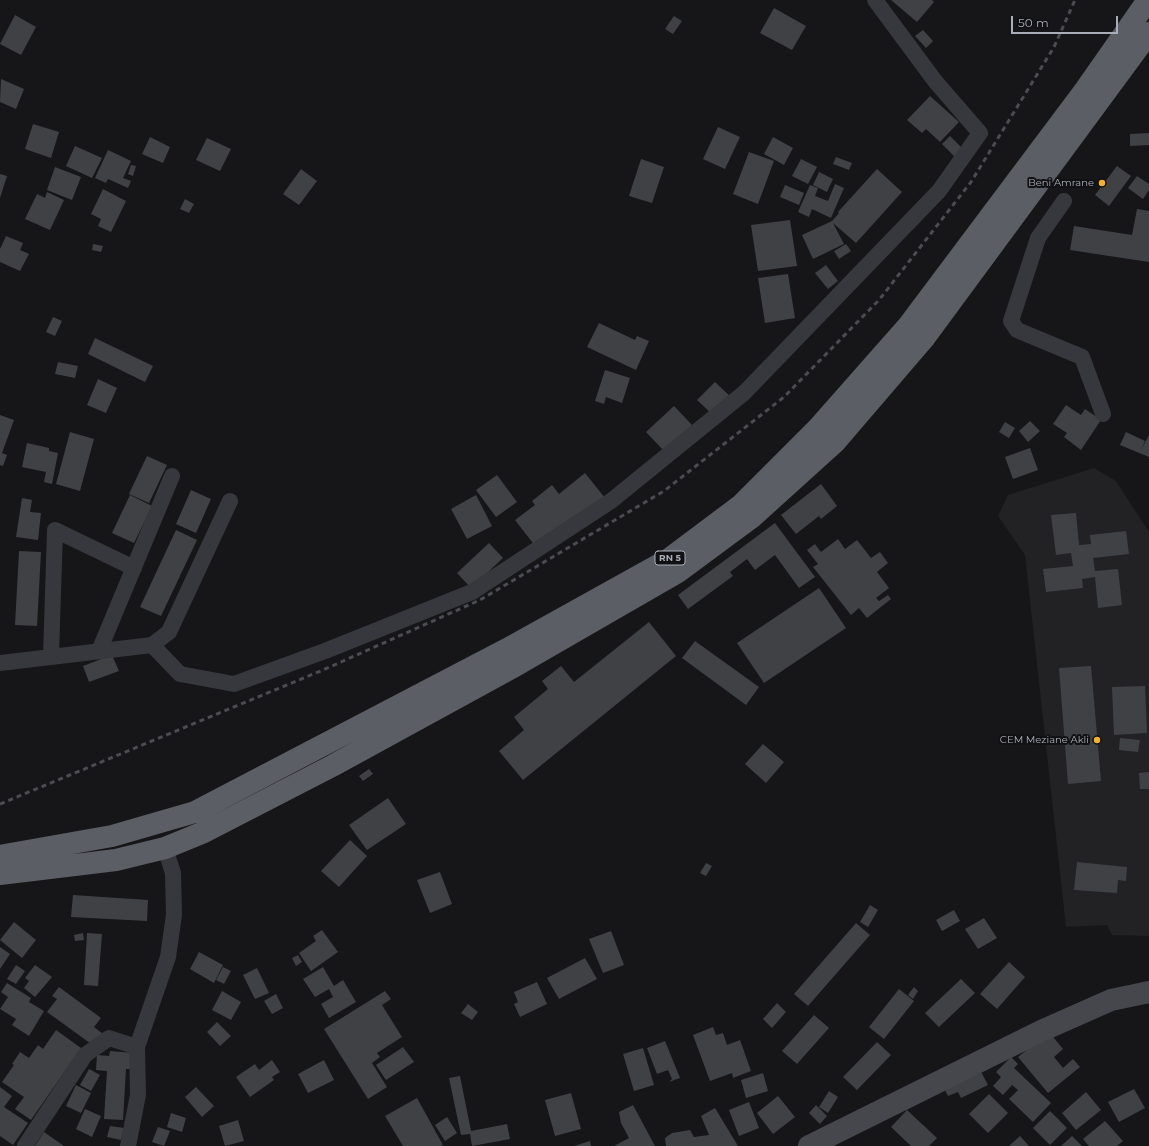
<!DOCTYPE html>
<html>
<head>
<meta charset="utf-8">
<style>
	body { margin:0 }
	#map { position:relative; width:1149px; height:1146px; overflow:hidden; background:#161618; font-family:Montserrat,sans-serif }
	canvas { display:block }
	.scale { position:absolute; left:1011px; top:16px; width:107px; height:18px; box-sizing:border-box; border:2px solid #a8adb8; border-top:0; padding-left:5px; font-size:12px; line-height:14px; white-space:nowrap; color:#a8adb8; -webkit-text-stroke:3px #111113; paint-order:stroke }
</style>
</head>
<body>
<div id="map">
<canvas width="1149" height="1146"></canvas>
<div class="scale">50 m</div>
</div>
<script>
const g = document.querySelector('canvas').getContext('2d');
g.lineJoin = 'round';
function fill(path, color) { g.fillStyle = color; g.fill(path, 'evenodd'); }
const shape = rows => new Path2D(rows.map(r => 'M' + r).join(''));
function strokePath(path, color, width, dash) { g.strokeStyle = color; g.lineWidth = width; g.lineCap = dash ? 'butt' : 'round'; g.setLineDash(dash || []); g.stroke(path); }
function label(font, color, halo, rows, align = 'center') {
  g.font = font + ' Montserrat,sans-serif'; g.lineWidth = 4; g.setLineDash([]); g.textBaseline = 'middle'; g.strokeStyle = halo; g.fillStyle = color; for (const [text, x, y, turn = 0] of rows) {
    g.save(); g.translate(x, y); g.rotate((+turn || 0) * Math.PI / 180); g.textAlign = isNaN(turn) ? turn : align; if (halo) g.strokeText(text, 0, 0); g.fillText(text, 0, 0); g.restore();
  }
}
const built = shape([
	[1094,468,1116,481,1149,532,1149,936,1112,935,1107,925,1066,927,1025,555,998,516,1008,495]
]);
const building = shape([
	[891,0,932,0,934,2,917,22],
	[774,8,806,26,792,50,760,33],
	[15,15,36,27,21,55,0,44],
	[674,16,682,21,673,34,665,29],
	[923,30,933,41,926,48,915,36],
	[1,79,24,89,16,109,0,102],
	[930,96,959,122,940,142,926,129,922,133,907,120],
	[33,124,59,132,51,158,25,149],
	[718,127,740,137,725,169,703,159],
	[1149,133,1149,145,1130,146,1130,134],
	[950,136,964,150,956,158,942,144],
	[150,137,170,147,163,163,142,154],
	[773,137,793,148,784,165,764,154],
	[207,138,231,149,220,171,196,160],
	[75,146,102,158,92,178,66,166],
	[108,150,131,161,123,178,131,181,128,188,108,179,106,183,95,178],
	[749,152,774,161,758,204,733,194],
	[836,157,852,163,849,170,833,164],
	[641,159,664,167,652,203,629,196],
	[801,159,817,167,808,184,792,176],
	[131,165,136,166,133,176,128,174],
	[1117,166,1131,176,1109,206,1095,195],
	[55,167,81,177,72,200,47,190],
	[301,169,317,181,299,205,283,194],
	[877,169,902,192,856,243,833,223,844,244,813,259,802,235,832,221,839,213,838,212],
	[819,172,833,179,827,192,813,185],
	[0,174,7,176,0,198],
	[1137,176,1149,184,1149,190,1143,199,1128,188],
	[835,184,844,188,831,218,812,209,809,217,798,212,810,185,818,188,815,196,828,201],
	[785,185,804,193,799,205,780,197],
	[103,189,126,201,111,232,98,226,101,219,91,214],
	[47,192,64,200,50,230,25,219,37,194,45,198],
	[185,199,194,204,189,213,180,209],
	[1137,209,1149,211,1149,262,1070,250,1074,226,1132,235],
	[790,220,797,266,758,271,751,225],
	[6,236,23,243,20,250,29,254,20,271,0,262,0,249],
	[93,244,103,246,101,252,92,250],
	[846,244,851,251,839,259,834,251],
	[826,265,838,281,828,289,815,273],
	[788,274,795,318,765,323,758,278],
	[53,317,62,321,55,336,46,332],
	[599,323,635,340,637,336,649,341,636,370,587,347],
	[95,338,153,366,145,382,88,354],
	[58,362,78,366,75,378,55,374],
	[605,370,630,378,622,403,606,397,604,404,595,401],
	[98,379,117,388,106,413,87,405],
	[715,382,731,397,713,415,697,400],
	[1066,405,1081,415,1085,409,1101,420,1081,450,1064,437,1067,433,1053,424],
	[674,406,692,425,664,451,646,432],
	[0,415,14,420,2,453,7,455,3,466,0,465],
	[1030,421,1040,431,1028,442,1019,431],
	[1005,422,1015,428,1009,438,999,432],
	[70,432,94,439,80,491,56,484],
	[1126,432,1145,441,1141,450,1149,435,1149,457,1120,445],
	[27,443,49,448,49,451,58,453,52,484,44,482,46,472,22,467],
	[1030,448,1038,470,1013,479,1005,457],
	[147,456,167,465,149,503,129,494],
	[585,473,605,498,536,547,515,520,535,505,532,501,552,485,559,494],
	[497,475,517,502,496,517,476,490],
	[821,484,837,506,821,519,819,516,796,534,781,515],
	[191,490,211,499,196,533,176,524],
	[130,495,152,506,134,543,112,533],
	[476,495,492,526,467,539,451,509],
	[22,498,32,500,30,512,41,513,38,540,16,537],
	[1076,513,1079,545,1091,544,1090,535,1126,531,1129,554,1093,558,1095,571,1118,569,1122,605,1098,608,1095,577,1082,579,1083,588,1046,592,1043,569,1073,566,1071,553,1056,555,1051,515],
	[775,523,815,577,799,588,775,555,755,570,747,559,730,572,733,576,688,609,678,595],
	[176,530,197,540,161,616,140,607],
	[838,539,845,549,857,540,871,558,880,552,888,563,877,572,889,588,876,598,879,601,888,595,891,599,867,618,859,608,851,615,813,567,818,564,807,550,815,544,821,552],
	[489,543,503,558,471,588,457,573],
	[19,551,41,552,37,626,15,625],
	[819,588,846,628,764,683,737,643],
	[649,622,676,656,523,780,499,751,524,730,514,717,548,689,542,681,561,666,574,682],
	[695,641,759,687,746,705,682,658],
	[112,655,119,671,89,682,83,666],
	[1091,666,1101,781,1068,784,1059,668],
	[1145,686,1147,733,1114,735,1112,687],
	[1120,738,1140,740,1138,752,1119,750],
	[763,744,784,762,766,783,745,764],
	[369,769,373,774,363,781,359,776],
	[1149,772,1149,789,1140,789,1139,773],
	[388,798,406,824,367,850,349,825],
	[350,840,367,856,339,887,321,871],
	[1077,862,1127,867,1126,881,1118,880,1117,893,1074,890],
	[706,863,712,866,706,876,700,873],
	[440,872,452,904,430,913,417,880],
	[73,895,148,900,147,921,71,917],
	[870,905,878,910,868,927,860,922],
	[954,910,960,921,942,931,936,920],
	[984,918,997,938,978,949,965,929],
	[14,922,36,940,22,958,0,940],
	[856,923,870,935,808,1006,794,994],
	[322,930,338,952,311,971,299,953,316,941,313,936],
	[611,931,624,965,603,973,589,939],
	[83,933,84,940,75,941,74,935],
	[87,933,102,934,98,986,84,985],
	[0,947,10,954,0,969],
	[199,952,223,965,214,983,190,969],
	[298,955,302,962,296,966,292,958],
	[585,958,597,979,559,999,547,978],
	[1009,962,1025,977,997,1009,980,994],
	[16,965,25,971,16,984,7,979],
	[35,965,52,977,35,997,24,988,29,981,25,978],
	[223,967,231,971,224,984,216,980],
	[323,967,334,986,343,980,356,1002,329,1018,321,1004,333,997,329,989,315,997,303,979],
	[257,968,269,993,255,999,243,975],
	[961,979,975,993,939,1027,925,1013],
	[537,982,547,1004,520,1017,514,1004,518,1002,514,992],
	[7,983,31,998,29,1002,44,1011,29,1036,12,1025,16,1019,0,1009,8,997,1,992],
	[59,987,101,1018,94,1027,103,1034,94,1046,47,1012,57,999,52,996],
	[914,987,918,991,913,999,908,995],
	[899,989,914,1001,884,1039,869,1027],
	[222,991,241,1002,231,1020,212,1010],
	[385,991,391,999,382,1005,402,1037,377,1053,380,1057,372,1063,387,1087,368,1099,324,1029],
	[276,994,283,1008,272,1014,264,1001],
	[777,1003,786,1012,772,1028,763,1019],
	[468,1004,478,1012,472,1020,461,1013],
	[814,1015,829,1028,797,1064,782,1051],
	[217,1022,231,1036,220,1046,207,1032],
	[713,1027,716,1035,723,1033,727,1045,740,1040,751,1071,733,1078,732,1073,710,1081,693,1035],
	[56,1030,81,1048,31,1120,15,1109,24,1097,2,1082,14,1065,12,1064,20,1052,29,1058,38,1045,43,1049],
	[1049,1032,1063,1049,1054,1057,1063,1068,1073,1059,1080,1067,1048,1093,1018,1057],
	[665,1041,680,1078,669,1082,672,1079,668,1070,657,1074,647,1048],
	[877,1042,891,1055,857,1090,843,1077],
	[403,1047,414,1062,386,1080,376,1065],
	[643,1048,654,1085,634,1091,623,1054],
	[110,1051,134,1053,133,1069,126,1069,123,1120,104,1119,107,1071,96,1070,97,1055,109,1056],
	[1011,1057,1018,1064,1014,1068,1051,1103,1033,1122,1009,1099,1018,1090,1012,1085,1003,1095,993,1086,1001,1077,996,1072],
	[272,1060,280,1072,272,1077,274,1080,250,1097,236,1077,255,1064,259,1070],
	[324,1060,334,1080,308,1093,298,1074],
	[979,1068,988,1085,961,1098,958,1092,948,1096,943,1086],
	[89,1069,100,1075,91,1091,80,1085],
	[763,1073,768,1091,746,1098,741,1080],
	[460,1076,471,1131,507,1124,510,1139,472,1146,470,1134,461,1135,449,1078],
	[76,1085,91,1093,81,1113,66,1106],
	[0,1087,12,1096,4,1107,28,1123,13,1145,0,1136],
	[196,1087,214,1106,202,1117,185,1097],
	[1134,1089,1145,1108,1119,1122,1108,1102],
	[829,1091,838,1097,828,1113,819,1107],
	[1086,1092,1101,1110,1076,1130,1062,1113],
	[571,1093,581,1129,555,1136,545,1100],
	[989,1094,1008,1113,988,1133,969,1114],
	[778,1096,795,1117,773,1134,757,1113],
	[417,1098,443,1145,441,1146,403,1146,385,1116],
	[749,1102,759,1128,739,1136,729,1110],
	[633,1105,655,1146,614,1146,629,1138,621,1123,619,1112],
	[816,1105,827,1116,820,1124,809,1113],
	[715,1108,738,1146,666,1146,665,1138,672,1133,690,1130,694,1137,709,1135,701,1116],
	[85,1109,101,1116,92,1137,76,1129],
	[907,1110,937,1138,929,1146,911,1146,891,1127],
	[1050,1111,1067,1128,1050,1145,1033,1128],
	[171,1113,186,1118,182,1132,167,1127],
	[447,1117,457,1133,445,1141,435,1125],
	[238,1120,244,1141,225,1146,219,1126],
	[1105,1121,1123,1141,1117,1146,1089,1146,1083,1139],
	[110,1126,124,1128,121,1140,107,1137],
	[158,1127,170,1131,164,1146,152,1142],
	[44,1132,64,1146,35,1146],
	[1020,1136,1029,1146,1009,1146],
	[1072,1136,1082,1146,1061,1146],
	[590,1141,591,1146,574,1146]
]);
const minor = shape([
	[1064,201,1038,238,1011,321,1017,330,1082,357,1103,414],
	[152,645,180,674,234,684,325,651,472,592,611,501,744,393,939,191,980,133,935,81,875,0],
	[99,651,172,476],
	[51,656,55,530,134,568],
	[0,663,152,645,169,632,230,501],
	[25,1146,85,1055,109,1038,137,1047],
	[128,1146,138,1095,137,1047,168,957,174,915,173,873,165,848]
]);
const secondary = shape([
	[809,1146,1041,1031,1111,1000,1149,992]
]);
const trunk = shape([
	[0,856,112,836,195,812,507,649,669,559,741,505,818,428,908,326,1085,90,1148,0],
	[0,874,116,860,165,848,204,832,332,766,513,667,678,572,751,518,835,442,925,337,1149,33]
]);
const rail = shape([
	[0,804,323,670,480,600,664,491,784,397,879,300,971,182,1054,47,1075,0]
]);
const markers = [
	[1102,183,4,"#f2b134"],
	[1097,740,4,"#f2b134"]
];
const shields = [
	[670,558,30]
];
const shieldNames = [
	["RN 5",670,558]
];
const poiNames = [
	["Beni Amrane",1094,183],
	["CEM Meziane Akli",1089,740]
];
fill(built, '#222225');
fill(building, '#404145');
strokePath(minor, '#37383d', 16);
strokePath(secondary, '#45474d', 22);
strokePath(trunk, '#5b5e65', 22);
strokePath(rail, '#4a4c52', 3, [5, 4]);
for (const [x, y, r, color] of markers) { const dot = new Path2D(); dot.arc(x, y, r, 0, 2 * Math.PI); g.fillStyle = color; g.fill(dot); strokePath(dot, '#111113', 1.5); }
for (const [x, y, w] of shields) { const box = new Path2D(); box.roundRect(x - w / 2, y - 7, w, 14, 3); g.fillStyle = '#111113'; g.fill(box); strokePath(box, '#a8adb8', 1); }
label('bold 9px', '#a8adb8', null, shieldNames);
label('10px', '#a8adb8', '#111113', poiNames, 'right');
</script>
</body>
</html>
